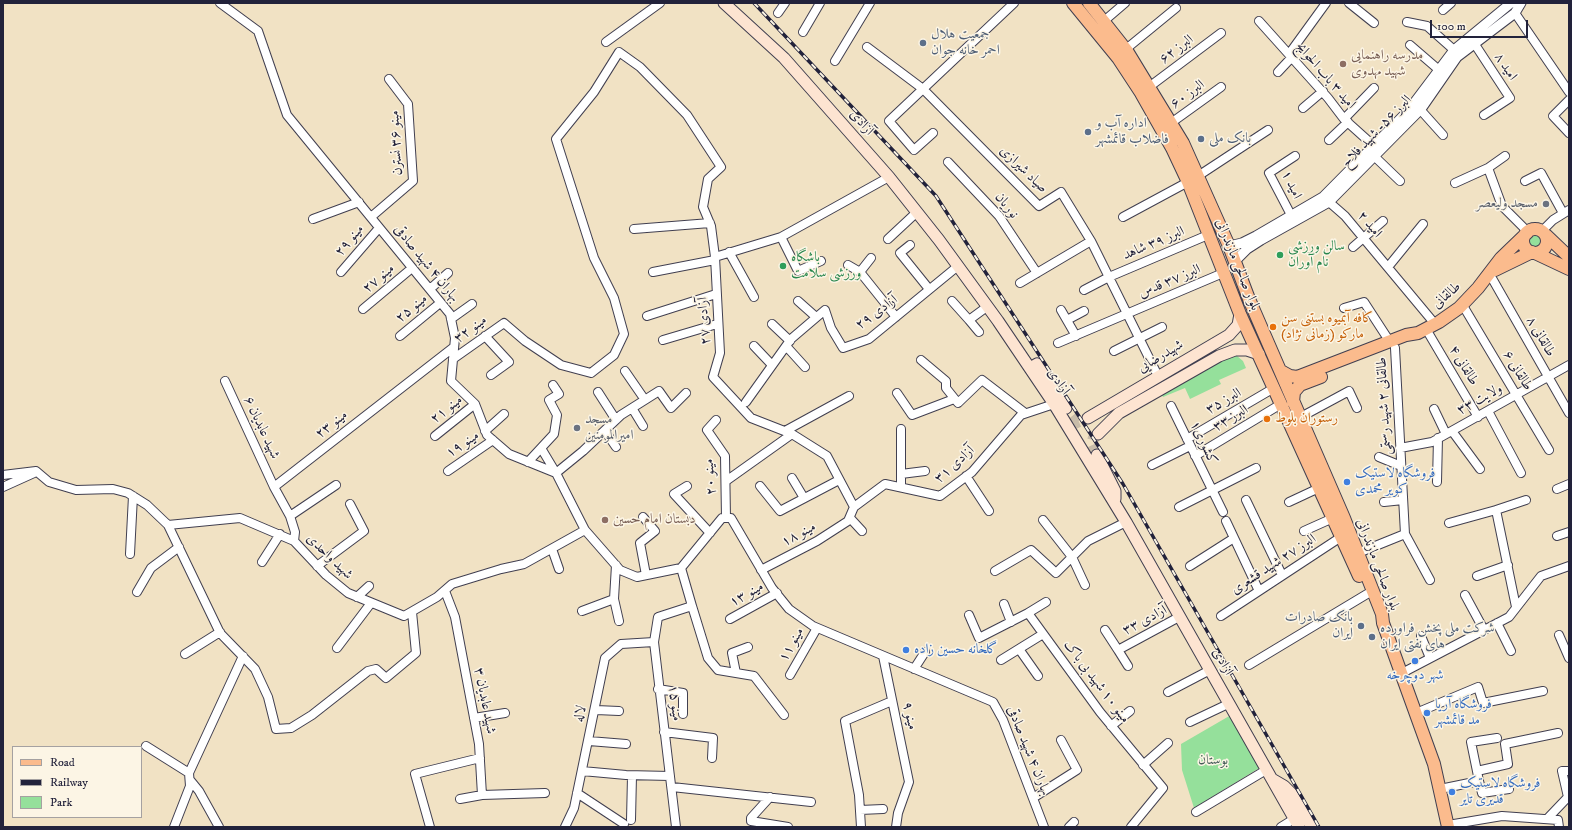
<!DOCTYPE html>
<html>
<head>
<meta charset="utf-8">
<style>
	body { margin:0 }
	#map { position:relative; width:1572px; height:830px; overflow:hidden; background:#f1e2c4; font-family:"IM FELL DW Pica",serif }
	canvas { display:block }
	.frame { position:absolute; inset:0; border:4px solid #22223b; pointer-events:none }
	.legend { position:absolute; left:12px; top:746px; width:130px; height:72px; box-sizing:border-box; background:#fcf5e5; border:1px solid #a5a1a1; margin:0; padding:5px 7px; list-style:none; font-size:12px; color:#22223b }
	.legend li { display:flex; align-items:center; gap:8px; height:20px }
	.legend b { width:20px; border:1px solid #a5a1a1 }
	.scale { position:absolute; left:1430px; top:20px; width:98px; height:18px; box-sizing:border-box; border:2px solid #22223b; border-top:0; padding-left:5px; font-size:12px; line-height:14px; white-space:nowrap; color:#22223b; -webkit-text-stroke:3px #fcf5e5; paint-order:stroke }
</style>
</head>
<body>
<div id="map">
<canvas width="1572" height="830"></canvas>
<div class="frame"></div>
<ul class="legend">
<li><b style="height:5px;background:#fbbb8d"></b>Road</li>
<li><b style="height:5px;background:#22223b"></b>Railway</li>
<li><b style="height:11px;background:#95e09b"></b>Park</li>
</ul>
<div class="scale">100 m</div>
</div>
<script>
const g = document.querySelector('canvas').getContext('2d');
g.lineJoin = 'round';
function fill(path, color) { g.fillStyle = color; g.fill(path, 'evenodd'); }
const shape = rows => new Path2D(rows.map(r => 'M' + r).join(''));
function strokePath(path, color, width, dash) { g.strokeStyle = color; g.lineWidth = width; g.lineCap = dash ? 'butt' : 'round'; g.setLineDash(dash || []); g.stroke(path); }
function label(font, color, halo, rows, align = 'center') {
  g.font = font + ' "IM FELL DW Pica",Amiri,serif'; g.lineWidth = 3; g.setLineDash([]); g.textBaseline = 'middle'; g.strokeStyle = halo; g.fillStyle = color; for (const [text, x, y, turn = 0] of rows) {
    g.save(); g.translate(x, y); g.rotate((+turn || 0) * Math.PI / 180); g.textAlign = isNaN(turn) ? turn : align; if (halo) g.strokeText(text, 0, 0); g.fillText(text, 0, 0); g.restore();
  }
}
const green = shape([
	'1527 241a8 8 0 1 1 16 0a8 8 0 1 1-16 0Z',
	[1229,356,1237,356,1243,361,1246,368,1219,380,1221,384,1190,399,1185,388,1163,397,1162,395],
	[1231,715,1261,767,1194,808,1182,770,1181,744]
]);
const secondaryTunnel = shape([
	[1071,417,1076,423,1088,418],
	[1097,455,1092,445,1093,439,1098,434]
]);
const minor = shape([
	[220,3,258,31,287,115,450,314,455,338,451,381,475,404,487,435,509,454,556,473,585,530,620,570,637,577,681,568,722,518,731,518,772,588,789,609,813,626,993,702,1003,720,1044,827],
	[1349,3,1374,23],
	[1443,10,1451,3],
	[778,13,785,3],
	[1515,13,1569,92],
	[1104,21,1125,3],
	[1259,21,1328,98,1344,119,1374,146],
	[1407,22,1427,26,1454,50],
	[803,32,820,3],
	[606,42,660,3],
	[1474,43,1510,98,1484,115],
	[1410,45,1439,70],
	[867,47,923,89,1039,206,1061,192,1091,241,1158,376],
	[1126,49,1176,8],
	[1289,54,1326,3],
	[835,61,870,3],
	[1278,72,1292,57],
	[1149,87,1221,33],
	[1569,100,1553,116,1569,133],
	[1417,106,1443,135],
	[1303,108,1323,91],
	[1344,119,1374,88],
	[1171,123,1221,87],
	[933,133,914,150,889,121,1014,3],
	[1329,140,1348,122],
	[1374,156,1400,181],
	[1505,156,1488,168,1502,206,1528,232],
	[948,162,999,216,1037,273],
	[1198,176,1268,130],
	[1525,181,1541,173,1563,213],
	[1455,183,1488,168],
	[1329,202,1345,216,1435,324],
	[1291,215,1269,173,1295,156],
	[371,217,413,181,408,104,389,79],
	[1123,217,1188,182],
	[313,219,359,202],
	[634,229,710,223],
	[1542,231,1553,220,1569,210],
	[781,237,798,271,821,261],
	[888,239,917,212],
	[910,245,900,253,929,289],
	[1353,247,1383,221],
	[729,252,754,297],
	[871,258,860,272,896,317],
	[848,265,860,272],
	[1388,267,1423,224],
	[341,272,379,228],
	[653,272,715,260],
	[1489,273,1569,413],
	[1020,283,1091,241],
	[430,289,448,273],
	[1084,290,1109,277,1208,235],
	[798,301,816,317],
	[952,301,969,320,988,306],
	[1462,304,1549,450],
	[1344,308,1364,302,1390,342],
	[363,309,412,268],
	[1061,310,1076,336],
	[647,316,716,294],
	[451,319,472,304],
	[969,320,979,332],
	[1067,320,1084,311],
	[772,324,790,341],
	[1426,329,1478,417],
	[400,336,440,303],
	[485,336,509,362,491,375],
	[663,340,717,324],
	[1058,343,1223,273],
	[754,346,772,365],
	[786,346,805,367],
	[1395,348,1405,534,1430,580],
	[1114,351,1162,327],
	[453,359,504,323,525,341,561,365,591,373,614,355,624,334,614,298,594,258,556,139,594,92,619,52,640,67,687,115,721,167,708,179,703,207,711,226,715,257],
	[921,360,946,381,946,388,958,403,982,380,1025,413],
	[625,371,645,400],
	[225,381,274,487],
	[598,392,616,420],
	[897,393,912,415,954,399],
	[746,402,791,339,825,310,831,328,843,348,869,339,958,266],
	[1171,406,1223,512],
	[632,408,643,426],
	[1434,409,1446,434],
	[1488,411,1521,473],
	[1299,418,1349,391,1357,408],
	[716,420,707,430,725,456,726,518],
	[901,429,901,487],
	[485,431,504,414],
	[605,431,616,447],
	[785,431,849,396],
	[1452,431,1480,469],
	[435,436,475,404],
	[1187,439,1274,388],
	[541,448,556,473,583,451,621,415,659,391,671,408,686,393],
	[1400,448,1432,442,1569,365],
	[1195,456,1281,404],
	[1379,457,1401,466],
	[528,462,554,434,557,415,549,400,559,394,553,385],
	[1152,465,1190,446],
	[448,471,493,440],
	[901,474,925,471],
	[3,475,36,471,49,482,76,490,113,489,128,493,147,505,168,525,240,518,294,541,326,575,348,593,404,616,437,597,452,584,501,569,524,564,585,530],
	[966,476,989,511],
	[792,478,804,498],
	[726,481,792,434],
	[1437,482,1438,438],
	[687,486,674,494,710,533],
	[760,486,780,511,839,480],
	[3,487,34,473],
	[1557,489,1569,484],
	[1246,500,1282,575],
	[1289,502,1319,488],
	[1384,502,1403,500],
	[854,507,827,456,792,434,751,418,713,377,720,353,715,257,781,237,889,177],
	[1179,507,1256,468],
	[1496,510,1526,500],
	[290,516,336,485],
	[643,517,655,531,640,543,646,575],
	[850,518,862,531],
	[1043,520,1072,557,1085,585],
	[1226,521,1259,591],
	[1449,523,1496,510,1516,607],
	[168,525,220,633,255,669,268,697,276,729,291,728,312,715,368,671,376,669,386,678,416,653,412,612],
	[1304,531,1333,518],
	[1557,536,1569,532],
	[294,541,295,532,290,516,274,487,454,347],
	[552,549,559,569],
	[1358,553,1405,534],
	[130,554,133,496],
	[262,562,280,534],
	[317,566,364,531,350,504],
	[1190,566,1234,538],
	[761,570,817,541,848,521,854,507,885,484,940,496,972,472,1021,415,1054,404],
	[995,571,1031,550,1056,573,1088,541,1126,522],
	[1477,576,1508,565],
	[445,591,455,617,479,744,482,795,460,799],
	[137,592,151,568,179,547],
	[1465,595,1484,630],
	[357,597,369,586],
	[614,599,619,621],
	[1004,604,1011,622],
	[692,606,708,658,718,670,754,676,784,715],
	[582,611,614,599,616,565],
	[1028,613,1046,602],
	[969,615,979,638,1028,613,1100,712,1163,788,1131,827],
	[1221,616,1341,537],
	[730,619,777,593],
	[1497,623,1511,651],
	[1105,630,1118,650],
	[1559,635,1569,658],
	[1421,636,1430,658],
	[337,648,371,603],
	[1019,649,1038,676],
	[185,654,220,632],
	[883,656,909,782,898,813,896,827],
	[1001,660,1043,634],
	[1249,665,1367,594],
	[1128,666,1118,650,1179,617],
	[914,669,925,652],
	[736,673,732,653,748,647],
	[1402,673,1509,617,1541,576,1569,566],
	[790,675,817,628],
	[658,689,683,693,683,714],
	[1168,692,1210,670],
	[596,710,619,711],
	[1416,713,1478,687,1483,703,1543,691],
	[474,718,505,713],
	[1190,722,1228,704],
	[1111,726,1130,711],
	[664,732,713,738,712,758],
	[1497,738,1471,742,1479,781,1482,793,1509,789],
	[589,741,626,744],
	[146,746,189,773],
	[1143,765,1168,743],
	[582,771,626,775,670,776],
	[1477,771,1508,764,1505,744,1558,733],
	[190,780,199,791,219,827],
	[672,787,811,802],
	[1440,789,1479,781],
	[577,793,624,824],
	[482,795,545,793],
	[770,797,751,818,751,821,788,827],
	[1033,798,1077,770,1061,740],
	[860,810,883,809],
	[1196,812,1266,770],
	[1547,819,1568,797,1562,771,1569,771],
	[631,820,632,776],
	[1448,825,1502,816,1558,820,1559,827],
	[174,827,190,786,189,773,243,656],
	[430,827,415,774,480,758],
	[565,827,574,808,605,658,621,644,654,642],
	[676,827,654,642,658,617,692,606,681,568],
	[861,827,859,795,845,721,892,701],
	[1069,827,1074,822],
	[1281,827,1294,819]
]);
const tertiary = shape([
	[1229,246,1242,243,1256,236,1323,197,1408,111,1454,50,1511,3],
	[1235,261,1247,249,1261,240,1329,202,1421,109,1457,57,1515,13,1521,3]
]);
const secondary = shape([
	[724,3,784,58,889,177,939,240,998,321,1054,404,1126,522,1299,827],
	[1030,368,1037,364,1040,367,1066,408],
	[1088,418,1229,335,1238,325,1240,314],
	[1098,434,1119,413,1219,356,1235,350,1247,350,1259,354],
	[1097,455,1115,491,1115,499],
	[1272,779,1284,786,1291,793,1312,827]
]);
const primary = shape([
	[1073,3,1118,58,1141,93,1172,148,1188,182,1240,314,1359,576],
	[1089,3,1127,51,1183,143,1229,246,1249,299,1344,518,1382,614,1383,623,1434,764,1448,827],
	'1523 241a12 12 0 1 1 24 0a12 12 0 1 1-24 0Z',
	[1546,235,1569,257],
	[1535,253,1569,269],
	[1495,270,1532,252],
	[1281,371,1290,376,1297,377,1406,335,1418,333,1439,322,1459,308,1478,288,1501,258,1528,232],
	[1293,402,1294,392,1300,385,1321,377]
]);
const rail = shape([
	[754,3,936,196,1123,484,1319,827]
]);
const markers = [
	[923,43,4,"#5c6f8a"],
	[1343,64,4,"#8d6e63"],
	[1088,132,4,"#5c6f8a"],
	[1201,139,4,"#5c6f8a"],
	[1546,204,4,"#6b7280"],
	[1280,255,4,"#2e9e5b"],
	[783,266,4,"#2e9e5b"],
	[1273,327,4,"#e8710a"],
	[1267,419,4,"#e8710a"],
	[577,428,4,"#6b7280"],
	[1347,482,4,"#3f7fe0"],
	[605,520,4,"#8d6e63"],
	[1361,626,4,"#5c6f8a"],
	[1372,637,4,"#5c6f8a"],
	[906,650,4,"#3f7fe0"],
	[1415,661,4,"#3f7fe0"],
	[1427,713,4,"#3f7fe0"],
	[1452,792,4,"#3f7fe0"]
];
const serviceNames = [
	["جمعیت هلال",931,35],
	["احمر خانه جوان",931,51],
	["اداره آب و",1096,124],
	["فاضلاب قائمشهر",1096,140],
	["بانک ملی",1209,139],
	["بانک صادرات",1353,618,"right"],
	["ایران",1353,634,"right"],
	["شرکت ملی پخش فراورده",1380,629],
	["های نفتی ایران",1380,645]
];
const streetNames = [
	["البرز ۶۲",1177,50,-37],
	["امید ۸",1505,67,57],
	["امید ۳ باب الحوایج",1325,76,49],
	["البرز ۶۰",1188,95,-36],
	["آزادی",861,123,49],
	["البرز ۵۶- شهید فلاح",1377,132,-46],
	["مینو ۳۶ نسترن",397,143,-93],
	["صیاد شیرازی",1023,170,44],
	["امید ۱",1291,185,65],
	["نوریان",1006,206,51],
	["امید ۲",1369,225,50],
	["مینو ۲۹",350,241,-50],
	["البرز ۳۹ شاهد",1154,244,-23],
	["بهاران ۴ شهید صادقی",426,264,51],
	["بلوار صالحی مازندرانی",1237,265,68],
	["مینو ۲۷",379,279,-40],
	["البرز ۳۷ قدس",1170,282,-23],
	["طالقانی",1447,296,-41],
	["مینو ۲۵",412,309,-39],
	["آزادی ۲۹",877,313,-36],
	["آزادی ۲۷",705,321,-94],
	["مینو ۳۲",471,330,-36],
	["طالقانی ۸",1540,337,60],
	["شهیدرضایی",1161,357,-31],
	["طالقانی ۴",1463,366,59],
	["طالقانی ۶",1517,371,59],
	["آزادی",1058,382,56],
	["ولایت ٣۳",1480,400,-29],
	["البرز ۳۵",1224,402,-30],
	["طالقانی ۲ شهید رستمی",1385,406,-93],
	["مینو ۲۱",447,410,-38],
	["البرز ۳۳",1231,419,-31],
	["مینو ۲۳",332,425,-38],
	["شهید عابدیان ۶",261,428,65],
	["کشوری۱",1203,443,65],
	["مینو ۱۹",463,445,-34],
	["آزادی ۳۱",955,465,-42],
	["مینو ۲۰",711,477,-94],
	["مینو ۱۸",799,535,-28],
	["شهید واحدی",329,557,44],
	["البرز ۲۷ شهید قشعری",1274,565,-33],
	["بلوار صالحی مازندرانی",1377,565,69],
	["مینو ۱۳",747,595,-29],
	["آزادی ۳۳",1145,621,-28],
	["مینو ۱۱",792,645,-60],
	["آزادی",1222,662,61],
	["مینو ۱۰ شهید بی باک",1096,682,53],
	["شهید عابدیان ۳",484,701,79],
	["مینو ۱۵",674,703,83],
	["لاله",581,714,-78],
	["مینو ۹",909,716,78],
	["بهاران ۴ شهید صادقی",1028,751,68]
];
const educationNames = [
	["مدرسه راهنمایی",1351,56],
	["شهید مهدوی",1351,72],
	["دبستان امام حسین",613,520]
];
const worshipNames = [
	["مسجد ولیعصر",1538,204],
	["مسجد",585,420,"left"],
	["امیرالمومنین",585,436,"left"]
];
const leisureNames = [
	["سالن ورزشی",1288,247],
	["نام آوران",1288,263],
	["باشگاه",791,258],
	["ورزشی سلامت",791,274]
];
const foodNames = [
	["کافه آبمیوه بستنی سن",1281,319],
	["مارکو (زمانی نژاد)",1281,335],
	["رستوران بلوط",1275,419]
];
const shopNames = [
	["فروشگاه لاستیک",1355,474],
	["کویر محمدی",1355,490],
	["گلخانه حسین زاده",914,650],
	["شهر دوچرخه",1415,676,"center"],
	["فروشگاه آریا",1435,705],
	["مد قائمشهر",1435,721],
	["فروشگاه لاستیک",1460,784],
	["قدیری تایر",1460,800]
];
const parkNames = [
	["بوستان",1213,761]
];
fill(green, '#95e09b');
strokePath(secondaryTunnel, '#c8bca9', 11, [11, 5.5]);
strokePath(minor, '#413f50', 10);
strokePath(tertiary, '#413f50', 11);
strokePath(secondary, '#413f50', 13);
strokePath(primary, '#413f50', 14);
strokePath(minor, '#fff', 8);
strokePath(tertiary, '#fff', 9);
strokePath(secondary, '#fde4d1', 11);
strokePath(primary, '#fbbb8d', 12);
strokePath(rail, '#22223b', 3.5);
strokePath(rail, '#fcf5e5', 2, [6]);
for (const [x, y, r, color] of markers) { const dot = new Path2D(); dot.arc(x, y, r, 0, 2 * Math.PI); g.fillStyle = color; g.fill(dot); strokePath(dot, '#fcf5e5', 1.5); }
label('14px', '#4e5e75', '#fcf5e5', serviceNames, 'left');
label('14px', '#22223b', '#fcf5e5', streetNames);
label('14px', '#785e54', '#fcf5e5', educationNames, 'left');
label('14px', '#5b616d', '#fcf5e5', worshipNames, 'right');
label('14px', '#27864d', '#fcf5e5', leisureNames, 'left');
label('14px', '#c56008', '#fcf5e5', foodNames, 'left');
label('14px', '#366cbe', '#fcf5e5', shopNames, 'left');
label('14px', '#445b58', '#fcf5e5', parkNames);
</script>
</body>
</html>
